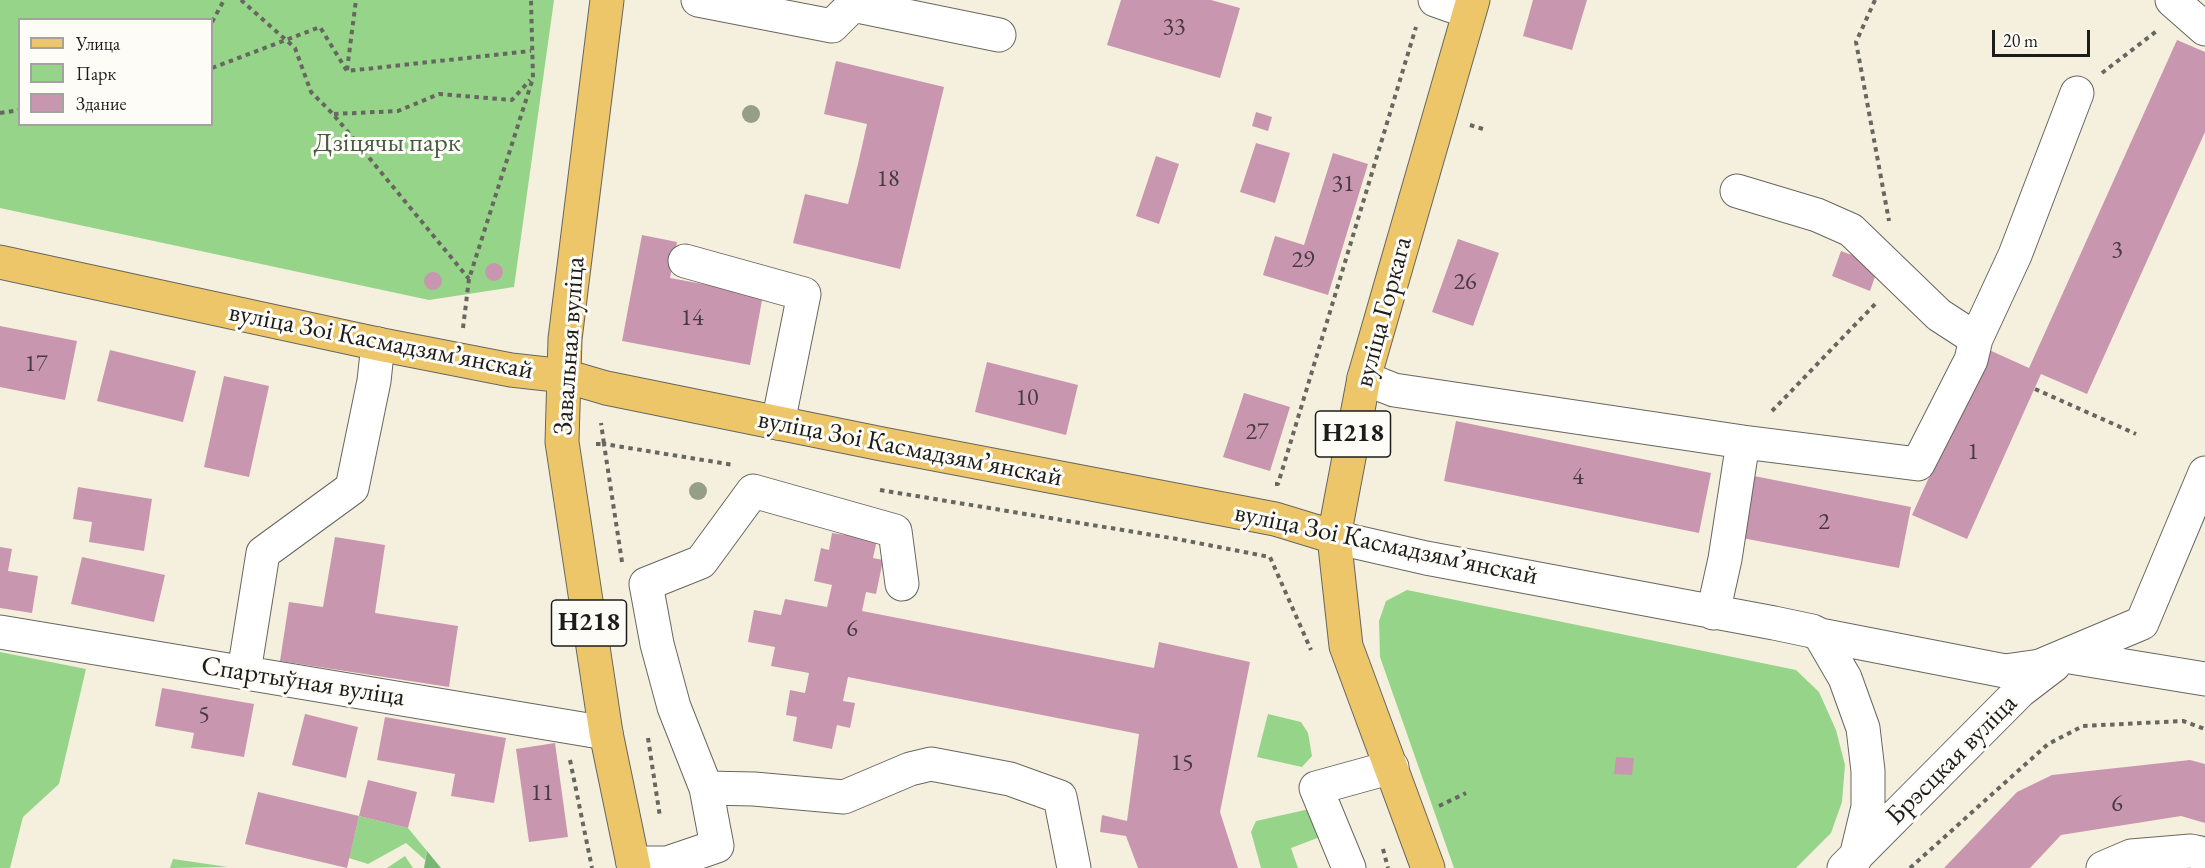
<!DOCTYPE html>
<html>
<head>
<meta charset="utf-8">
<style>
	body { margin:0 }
	#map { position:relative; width:2205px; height:868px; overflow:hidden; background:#f5f0de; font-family:"EB Garamond",serif }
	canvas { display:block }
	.legend { position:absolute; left:18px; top:18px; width:195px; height:108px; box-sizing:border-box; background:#fdfcf7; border:2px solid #a3a29f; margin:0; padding:8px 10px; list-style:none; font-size:18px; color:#1c1c1c }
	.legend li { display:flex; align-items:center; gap:12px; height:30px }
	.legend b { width:30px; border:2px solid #a3a29f }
	.scale { position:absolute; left:1992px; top:30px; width:98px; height:27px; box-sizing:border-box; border:3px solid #1c1c1c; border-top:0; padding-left:8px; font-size:18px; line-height:21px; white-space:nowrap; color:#1c1c1c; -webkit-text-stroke:4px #fdfcf7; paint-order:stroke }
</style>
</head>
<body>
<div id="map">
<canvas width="2205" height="868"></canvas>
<ul class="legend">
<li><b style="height:8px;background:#ecc669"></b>Улица</li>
<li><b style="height:16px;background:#96d48a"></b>Парк</li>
<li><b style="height:16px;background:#c996af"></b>Здание</li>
</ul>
<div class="scale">20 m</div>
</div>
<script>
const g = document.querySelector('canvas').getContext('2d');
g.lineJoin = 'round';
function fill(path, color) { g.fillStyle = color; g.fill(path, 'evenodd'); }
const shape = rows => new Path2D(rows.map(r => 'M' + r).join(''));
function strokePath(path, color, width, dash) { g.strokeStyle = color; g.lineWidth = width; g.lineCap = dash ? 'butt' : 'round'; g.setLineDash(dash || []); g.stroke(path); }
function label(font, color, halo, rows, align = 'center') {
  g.font = font + ' "EB Garamond",serif'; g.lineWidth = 6; g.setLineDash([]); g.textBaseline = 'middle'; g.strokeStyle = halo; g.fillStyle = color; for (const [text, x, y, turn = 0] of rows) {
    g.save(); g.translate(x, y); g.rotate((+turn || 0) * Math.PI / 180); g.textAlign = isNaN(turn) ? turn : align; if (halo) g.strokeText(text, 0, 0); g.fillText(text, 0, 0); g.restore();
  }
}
const green = shape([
	[0,0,554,0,514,287,429,300,0,208],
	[20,20,212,20,212,124,20,124],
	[1407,590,1796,670,1819,692,1836,730,1845,765,1842,802,1831,833,1796,868,1454,868,1380,657,1379,621,1386,601],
	[0,652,86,669,59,784,23,817,10,868,0,868],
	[1268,714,1301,722,1308,733,1312,756,1302,767,1257,757],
	[1314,808,1320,837,1291,848,1298,868,1261,868,1251,832,1256,821],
	[359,816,408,828,427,851,425,860,406,843,368,864,349,858],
	[405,856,413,868,387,868],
	[173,859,228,867,170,868]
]);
const forest = shape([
	[427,851,441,868,424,868]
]);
const building = shape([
	[1121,0,1211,0,1240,8,1220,78,1107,45],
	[1533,0,1587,0,1572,50,1523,36],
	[2177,40,2205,52,2205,132,2087,394,2041,374,1967,539,1912,515,1987,349,2029,368],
	[836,61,944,87,900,269,793,243,805,194,848,204,858,164,867,124,824,114],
	[1256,112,1272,117,1268,131,1252,126],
	[1256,143,1290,153,1275,203,1240,192],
	[1333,153,1368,164,1328,295,1263,275,1275,236,1304,245],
	[1156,156,1179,164,1159,224,1136,216],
	[642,235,677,242,670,278,763,295,750,365,622,341],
	[1458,239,1499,253,1473,326,1432,312],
	[1841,251,1879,265,1870,291,1832,276],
	'485 272a9 9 0 1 1 18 0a9 9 0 1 1-18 0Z',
	'424 281a9 9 0 1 1 18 0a9 9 0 1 1-18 0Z',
	[0,326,77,341,65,400,0,387],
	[110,350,196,371,183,422,97,401],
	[987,362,1078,385,1066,435,975,412],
	[224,376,269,386,249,477,204,467],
	[1244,393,1290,407,1270,471,1223,457],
	[1456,421,1711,473,1699,533,1444,481],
	[1749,475,1911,507,1899,568,1737,537],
	[78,487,152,499,144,551,89,542,92,522,73,519],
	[846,529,878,535,873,558,883,560,876,594,866,592,862,611,1154,668,1159,642,1250,662,1220,812,1238,868,1138,868,1126,836,1100,832,1102,815,1127,821,1139,734,848,677,843,701,855,703,850,728,837,725,832,749,793,741,797,717,786,715,790,690,805,693,809,673,771,666,775,647,748,642,754,610,781,615,785,599,827,607,832,585,814,581,821,548,829,550,832,533,845,535],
	[335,537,385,545,375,613,458,626,449,687,280,661,289,602,323,607],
	[0,547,12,549,8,571,38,576,32,613,0,608],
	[82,557,165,575,154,622,71,604],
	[162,688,254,704,244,757,191,748,194,733,155,726],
	[305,714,358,727,346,778,292,765],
	[385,717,506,738,494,803,451,796,455,774,377,760],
	[555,743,568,837,529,842,516,749],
	[1616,757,1634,758,1632,775,1614,774],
	[2190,760,2205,764,2205,823,2181,816,2061,835,2030,868,1944,868,2017,792,2052,775],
	[368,780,417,792,408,828,359,816],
	[258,792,359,816,347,868,245,844]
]);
const path = shape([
	[241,0,295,48,311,92,333,114,469,279],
	[1875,0,1856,42,1889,221],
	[212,22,224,0],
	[212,68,320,27,347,71,531,51],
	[347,70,356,0],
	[2102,73,2158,30],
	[0,113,20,110],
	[334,114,398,111,439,94,512,100,530,80],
	[1470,125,1486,130],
	[463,328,469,279,533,78,531,0],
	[2035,389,2136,434],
	[1772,411,1877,302],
	[596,444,604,444,601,423],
	[1275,484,1278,484,1416,27],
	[880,490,1177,539,1270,557,1311,650],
	[622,562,604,444,734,465],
	[648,738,660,817],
	[570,760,592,868],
	[1439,806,1466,793],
	[1383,849,1388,868],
	[1910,868,2048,744,2083,726,2183,721,2205,729]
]);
const minor = shape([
	[698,0,832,26,853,5,855,0],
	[1435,0,1469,12],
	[2172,0,2205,29],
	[853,5,999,35],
	[1737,191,1817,215,1851,230,1939,315,1976,339],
	[685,261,804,294,778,423],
	[1364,378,1394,390,1743,442,1918,464,1971,360,1976,339,2015,255,2077,93],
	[1334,537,1426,558,1774,623,1812,631,1820,635,2005,671,2040,666,2142,623,2205,473],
	[1713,613,1725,559,1743,442],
	[0,632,606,733],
	[1820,635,1845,678,1863,728,1868,771,1868,807,1856,857],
	[2064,656,2205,679],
	[244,672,263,553,352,488,374,381,378,344],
	[706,788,674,707,657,644,646,584,701,562,753,491,895,531,902,584],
	[633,863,667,863,717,846,706,788,754,789,844,797,910,769,931,764,1010,779,1060,797,1074,868],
	[1349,868,1316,788,1392,767],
	[1844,868,2020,691,2054,665],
	[2103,868,2131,856,2191,851,2205,854]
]);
const major = shape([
	[607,0,565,339,562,442,606,733,634,868],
	[0,262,378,344,511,370,565,376,606,388,882,444,1275,519,1334,537],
	[1428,868,1346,646,1334,537,1364,378,1473,0]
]);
const trees = [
	[751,114],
	[698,491]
];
const numberNames = [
	["33",1174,27],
	["18",888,179],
	["31",1343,184],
	["3",2117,250],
	["29",1303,260],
	["26",1465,282],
	["14",692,318],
	["17",36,364],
	["10",1027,398],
	["27",1257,432],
	["1",1973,452],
	["4",1578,477],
	["2",1824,522],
	["6",852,629],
	["5",204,715],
	["15",1182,763],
	["11",542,793],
	["6",2117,804]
];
const shields = [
	[1353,434,75],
	[589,623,75]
];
const shieldNames = [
	["Н218",1353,434],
	["Н218",589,623]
];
const parkNames = [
	["Дзіцячы парк",387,144]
];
const streetNames = [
	["вуліца Горкага",1384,312,-75],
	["вуліца Зоі Касмадзямʼянскай",381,342,11],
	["Завальная вуліца",570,346,-86],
	["вуліца Зоі Касмадзямʼянскай",910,449,11],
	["вуліца Зоі Касмадзямʼянскай",1386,545,12],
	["Спартыўная вуліца",303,682,9],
	["Брэсцкая вуліца",1952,760,-45]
];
fill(green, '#96d48a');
fill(forest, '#78b676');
fill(building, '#c996af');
strokePath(minor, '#686660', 35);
strokePath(major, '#686660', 35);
strokePath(path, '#686660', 4, [4.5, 4.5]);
strokePath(minor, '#fff', 33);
strokePath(major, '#ecc669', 33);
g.fillStyle = '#959f88';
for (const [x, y] of trees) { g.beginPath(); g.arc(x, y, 9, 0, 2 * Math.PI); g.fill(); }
label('24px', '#473a41', null, numberNames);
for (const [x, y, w] of shields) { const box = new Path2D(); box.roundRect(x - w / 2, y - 23, w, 46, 4.5); g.fillStyle = '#fdfcf7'; g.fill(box); strokePath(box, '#1c1c1c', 1.5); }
label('bold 26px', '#1c1c1c', null, shieldNames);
label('27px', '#475c42', '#fdfcf7', parkNames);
label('27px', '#1c1c1c', '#fdfcf7', streetNames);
</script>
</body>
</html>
